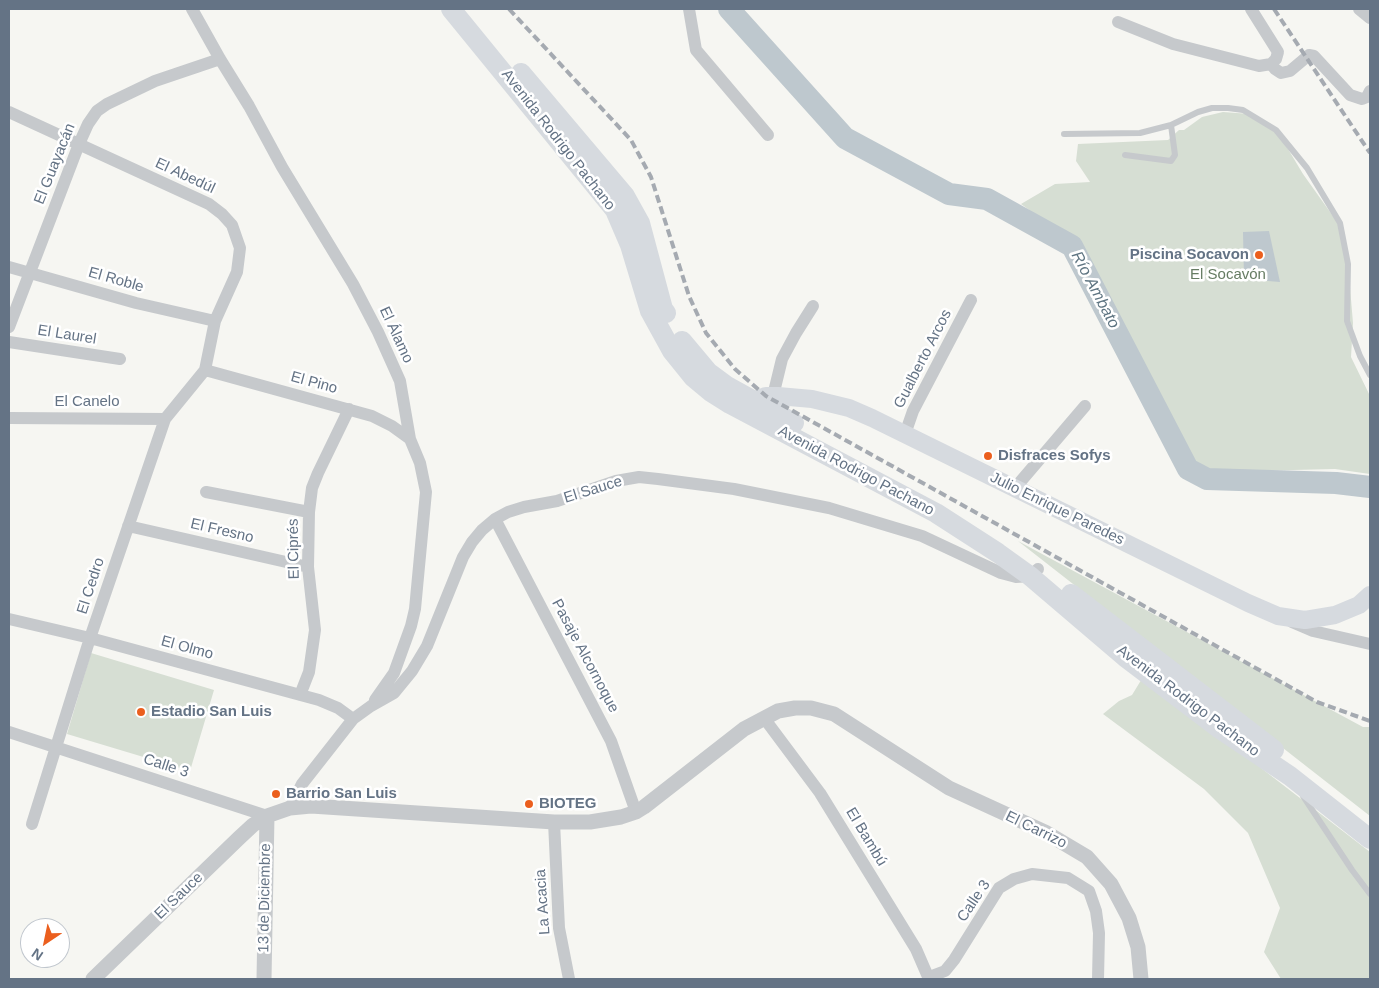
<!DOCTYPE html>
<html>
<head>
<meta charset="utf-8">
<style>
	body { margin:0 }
	#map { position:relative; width:1379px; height:988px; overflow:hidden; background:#f6f6f2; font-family:Helvetica,sans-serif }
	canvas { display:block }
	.frame { position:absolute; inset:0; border:10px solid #647385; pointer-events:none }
	.north { position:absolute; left:20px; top:918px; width:50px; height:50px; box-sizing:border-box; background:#fff; border:1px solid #c1c7ce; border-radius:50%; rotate:214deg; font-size:14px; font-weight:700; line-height:20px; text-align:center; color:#647385 }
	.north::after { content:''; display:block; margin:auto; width:18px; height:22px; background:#eb5f1e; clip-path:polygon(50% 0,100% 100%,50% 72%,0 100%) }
</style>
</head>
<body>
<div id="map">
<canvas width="1379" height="988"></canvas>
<div class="frame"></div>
<div class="north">N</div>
</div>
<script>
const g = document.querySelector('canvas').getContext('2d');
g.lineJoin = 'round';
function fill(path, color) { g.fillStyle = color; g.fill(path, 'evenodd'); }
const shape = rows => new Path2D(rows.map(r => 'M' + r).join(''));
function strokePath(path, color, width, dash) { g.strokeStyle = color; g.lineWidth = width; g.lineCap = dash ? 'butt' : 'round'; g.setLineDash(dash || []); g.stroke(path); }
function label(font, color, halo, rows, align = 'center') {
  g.font = font + ' Helvetica,sans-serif'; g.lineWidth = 5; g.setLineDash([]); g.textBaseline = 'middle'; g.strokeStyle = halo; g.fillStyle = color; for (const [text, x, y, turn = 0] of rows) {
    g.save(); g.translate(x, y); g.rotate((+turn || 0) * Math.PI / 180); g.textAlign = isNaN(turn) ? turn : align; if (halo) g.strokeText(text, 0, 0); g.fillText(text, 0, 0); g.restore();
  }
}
const green = shape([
	[1223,112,1250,114,1279,134,1303,174,1340,226,1348,264,1353,323,1351,357,1370,396,1370,474,1335,469,1209,472,1193,464,1178,442,1132,351,1075,243,1021,204,1055,184,1090,182,1076,161,1078,144,1168,140,1179,130,1184,130,1202,117],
	[1018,541,1363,727,1370,727,1370,816],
	[91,653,214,690,190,771,67,734],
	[1143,677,1370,852,1370,979,1281,979,1264,952,1280,908,1248,833,1204,789,1103,714,1119,701,1132,695]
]);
const water = shape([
	[1269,231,1280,282,1244,279,1243,232]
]);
const river = shape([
	[729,9,845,138,949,194,987,199,1072,246,1188,469,1207,479,1336,483,1370,487]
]);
const service = shape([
	[1064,134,1140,133,1171,125,1198,112,1212,108,1228,108,1243,110,1276,130,1307,168,1340,223,1348,264,1347,321,1360,356,1370,375],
	[1125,155,1171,161,1175,155,1171,125],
	[1303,796,1352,870,1370,894]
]);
const minor = shape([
	[192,9,220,59,249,106,282,167,353,284,378,332,400,381,410,439,420,463,426,492,415,609,411,626,394,673,375,700],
	[689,9,696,50,768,135],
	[1359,9,1370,18],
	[1118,22,1173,44,1259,66,1271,64,1276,59,1278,52,1251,9],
	[1271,64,1275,69,1281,73,1290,71,1309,55,1314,56,1350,95,1362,99,1367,97,1370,91],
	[9,112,209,204,222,214,232,225,240,248,237,272,215,321,205,370,165,419,90,638,32,824],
	[9,267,136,303,215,321],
	[9,327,79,144,88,124,97,111,107,104,155,81,220,59],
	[9,342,120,359],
	[205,370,372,416,392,426,410,439],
	[773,396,782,359,796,333,813,306],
	[9,418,165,419],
	[905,434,913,411,971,300],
	[1015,488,1085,406],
	[206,492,309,512],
	[495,519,611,741,636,812],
	[128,526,308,567],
	[9,619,90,638,319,700,338,708,353,719],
	[1292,622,1313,631,1370,644],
	[300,695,309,672,315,630,308,567,309,512,312,488,318,473,349,409],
	[764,718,820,793,916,949,929,979],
	[9,732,267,816],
	[290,808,302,784,353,719,371,706,394,693,412,671,427,646,463,557,472,542,482,530,495,519,508,512,524,507,557,501,616,481,639,477,658,479,734,489,829,508,922,536,1001,573,1016,577,1030,576,1038,569],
	[554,822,559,928,569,979],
	[929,977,945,971,954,960,999,888,1014,879,1032,874,1068,878,1089,891,1096,911,1099,933,1098,979]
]);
const tertiary = shape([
	[93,979,239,838,253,825,267,816,290,808,311,806,554,822,590,822,621,817,636,812,644,807,744,729,778,711,795,708,811,708,834,714,949,788,1045,832,1087,857,1111,884,1129,918,1138,947,1141,979],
	[264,979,267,816]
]);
const secondary = shape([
	[750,409,753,401,766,396,778,396,812,399,849,408,872,418,1248,603,1278,616,1305,620,1335,615,1359,605,1370,595]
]);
const primary = shape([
	[451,9,615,210,630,245,650,311,672,351,693,377,711,392,730,404,936,513,998,553,1030,576,1125,657,1220,729,1290,776,1370,839],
	[521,73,625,196,640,223,663,309,666,313],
	[682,341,708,372,727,386,794,423],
	[1071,594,1274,750]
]);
const rail = shape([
	[509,9,631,140,651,177,689,296,706,333,735,369,766,396,1317,702,1370,721],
	[1274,9,1370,153]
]);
const markers = [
	[1259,255,5,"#eb5f1e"],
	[988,456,5,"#eb5f1e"],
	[141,712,5,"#eb5f1e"],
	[276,794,5,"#eb5f1e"],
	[529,804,5,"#eb5f1e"]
];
const streetNames = [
	["Avenida Rodrigo Pachano",558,140,52],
	["El Guayacán",55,164,-68],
	["El Abedúl",185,176,25],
	["El Roble",116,280,16],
	["El Laurel",67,335,9],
	["El Álamo",396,335,65],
	["Gualberto Arcos",923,359,-63],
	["El Pino",314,383,15],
	["El Canelo",87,402],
	["Avenida Rodrigo Pachano",856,471,28],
	["El Sauce",593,490,-17],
	["Julio Enrique Paredes",1057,509,26],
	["El Fresno",222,531,13],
	["El Ciprés",294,549,-91],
	["El Cedro",91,586,-72],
	["El Olmo",187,648,15],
	["Pasaje Alcornoque",585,656,62],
	["Avenida Rodrigo Pachano",1188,701,37],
	["Calle 3",166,766,18],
	["El Carrizo",1036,830,26],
	["El Bambú",866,837,59],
	["El Sauce",179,896,-44],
	["13 de Diciembre",265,898,-89],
	["Calle 3",974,901,-56],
	["La Acacia",543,902,-94]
];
const poiNames = [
	["Piscina Socavon",1249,255,"right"],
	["Disfraces Sofys",998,456],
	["Estadio San Luis",151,712],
	["Barrio San Luis",286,794],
	["BIOTEG",539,804]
];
const parkNames = [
	["El Socavón",1228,275]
];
const waterNames = [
	["Río Ambato",1095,290,62]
];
fill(green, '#d6ded3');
fill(water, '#bec8ce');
strokePath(river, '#bec8ce', 22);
strokePath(service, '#c6c9cc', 6);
strokePath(minor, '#c6c9cc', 12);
strokePath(tertiary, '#c6c9cc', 15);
strokePath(secondary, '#d6dadf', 18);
strokePath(primary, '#d6dadf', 20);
strokePath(rail, '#a5aab1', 4, [8, 4]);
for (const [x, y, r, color] of markers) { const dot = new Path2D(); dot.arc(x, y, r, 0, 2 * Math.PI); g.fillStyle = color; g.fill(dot); strokePath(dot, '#fff', 2); }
label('15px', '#647385', '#fff', streetNames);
label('bold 15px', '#647385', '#fff', poiNames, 'left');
label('15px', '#667c63', '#fff', parkNames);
label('italic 16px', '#5f7582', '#fff', waterNames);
</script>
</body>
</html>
